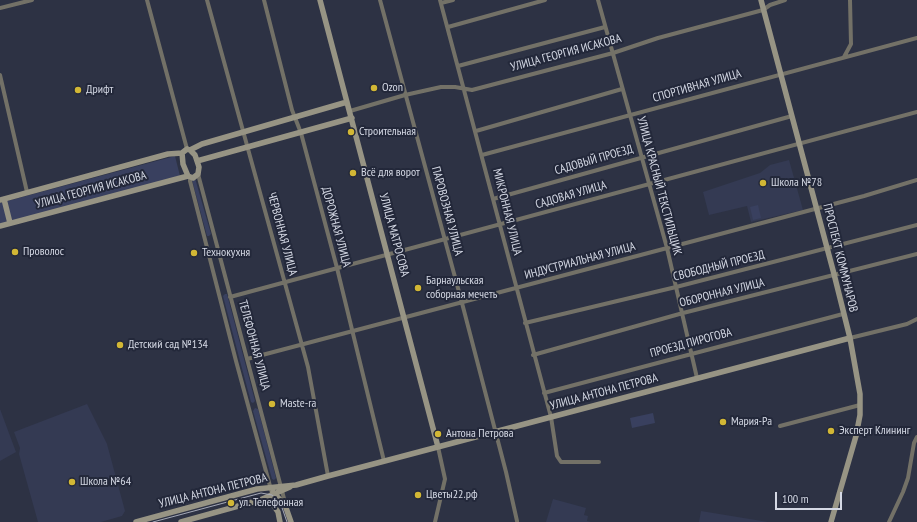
<!DOCTYPE html>
<html>
<head>
<meta charset="utf-8">
<style>
	body { margin:0 }
	#map { position:relative; width:917px; height:522px; overflow:hidden; background:#2d3244; font-family:"PT Sans Narrow",sans-serif }
	canvas { display:block }
	.scale { position:absolute; left:775px; top:492px; width:67px; height:18px; box-sizing:border-box; border:2px solid #d4d8e4; border-top:0; padding-left:5px; font-size:12px; line-height:14px; white-space:nowrap; color:#d4d8e4; -webkit-text-stroke:3px #23283a; paint-order:stroke }
</style>
</head>
<body>
<div id="map">
<canvas width="917" height="522"></canvas>
<div class="scale">100 m</div>
</div>
<script>
const g = document.querySelector('canvas').getContext('2d');
g.lineJoin = 'round';
function fill(path, color) { g.fillStyle = color; g.fill(path, 'evenodd'); }
const shape = rows => new Path2D(rows.map(r => 'M' + r).join(''));
function strokePath(path, color, width, dash) { g.strokeStyle = color; g.lineWidth = width; g.lineCap = dash ? 'butt' : 'round'; g.setLineDash(dash || []); g.stroke(path); }
function label(font, color, halo, rows, align = 'center') {
  g.font = font + ' "PT Sans Narrow",sans-serif'; g.lineWidth = 4; g.setLineDash([]); g.textBaseline = 'middle'; g.strokeStyle = halo; g.fillStyle = color; for (const [text, x, y, turn = 0] of rows) {
    g.save(); g.translate(x, y); g.rotate((+turn || 0) * Math.PI / 180); g.textAlign = isNaN(turn) ? turn : align; if (halo) g.strokeText(text, 0, 0); g.fillText(text, 0, 0); g.restore();
  }
}
const built = shape([
	[789,160,803,210,751,222,747,206,709,215,703,192,760,173,770,165],
	[87,404,107,444,125,511,122,516,101,522,38,522,19,454,20,448,14,432],
	[0,409,16,452,0,461],
	[553,499,586,508,584,515,588,516,587,521,591,522,546,522],
	[701,511,768,522,699,522]
]);
const green = shape([
	[175,156,180,176,0,225,0,203],
	[195,178,211,234,209,236,207,236,192,180],
	[758,205,761,218,753,220,750,207],
	[225,294,227,294,255,401,253,403,251,402,240,361,223,296],
	[255,408,258,409,276,478,274,480,272,479,253,411],
	[653,413,655,423,632,428,630,418]
]);
const street = shape([
	[147,0,187,149],
	[207,0,308,367,328,476],
	[264,0,292,110,301,133,337,268,384,461],
	[380,0,462,303,506,472,517,521],
	[440,0,551,417,557,456,561,462,599,462],
	[598,0,667,248,697,378],
	[441,3,453,0],
	[0,8,32,0],
	[448,27,545,0],
	[844,57,851,44,850,0],
	[458,66,605,27],
	[0,75,27,192],
	[350,111,405,95,441,87,455,87,472,90,613,53,658,38,763,10,770,5,785,0],
	[476,131,622,89],
	[482,155,917,38],
	[198,174,286,506],
	[190,178,190,181,236,361,276,508],
	[493,199,792,116],
	[230,297,917,112],
	[525,323,676,287,917,225],
	[850,338,907,324,917,319],
	[533,355,683,313,917,254],
	[247,359,864,196,917,180],
	[544,393,843,314],
	[780,426,860,405],
	[435,522,445,479,438,447],
	[889,522,903,492,908,478,914,443,917,437]
]);
const secondary = shape([
	[320,0,438,447],
	[761,0,834,274,850,338,860,394,860,415,856,436,831,522],
	[187,149,190,150,195,155,199,167,198,174,193,178,188,176,183,164,182,153,187,149],
	[190,150,202,144,347,102],
	[197,161,352,118],
	[4,199,10,223],
	[0,200,168,154,182,153],
	[0,226,188,176],
	[273,492,285,505,291,522],
	[261,500,269,502,274,506,278,512,280,522],
	[136,522,257,489,296,485,328,476,850,338],
	[181,522,260,500,290,487]
]);
const tram = shape([
	[153,522,261,493,272,495,280,502,287,522]
]);
const markers = [
	[374,88,4,"#d2b735"],
	[78,90,4,"#d2b735"],
	[351,132,4,"#d2b735"],
	[353,173,4,"#d2b735"],
	[763,183,4,"#d2b735"],
	[15,252,4,"#d2b735"],
	[194,253,4,"#d2b735"],
	[418,288,4,"#d2b735"],
	[120,345,4,"#d2b735"],
	[272,404,4,"#d2b735"],
	[723,422,4,"#d2b735"],
	[831,431,4,"#d2b735"],
	[438,434,4,"#d2b735"],
	[72,482,4,"#d2b735"],
	[418,495,4,"#d2b735"],
	[231,503,4,"#d2b735"]
];
const streetNames = [
	["УЛИЦА ГЕОРГИЯ ИСАКОВА",566,53,-15],
	["СПОРТИВНАЯ УЛИЦА",697,86,-16],
	["САДОВЫЙ ПРОЕЗД",594,160,-16],
	["УЛИЦА КРАСНЫЙ ТЕКСТИЛЬЩИК",659,186,75],
	["УЛИЦА ГЕОРГИЯ ИСАКОВА",91,190,-15],
	["САДОВАЯ УЛИЦА",571,195,-16],
	["ПАРОВОЗНАЯ УЛИЦА",447,211,75],
	["МИКРОННАЯ УЛИЦА",507,212,76],
	["ДОРОЖНАЯ УЛИЦА",336,227,75],
	["ЧЕРВОННАЯ УЛИЦА",282,234,75],
	["УЛИЦА МАТРОСОВА",394,235,75],
	["ПРОСПЕКТ КОММУНАРОВ",840,258,76],
	["ИНДУСТРИАЛЬНАЯ УЛИЦА",580,261,-15],
	["СВОБОДНЫЙ ПРОЕЗД",719,266,-14],
	["ОБОРОННАЯ УЛИЦА",722,293,-14],
	["ПРОЕЗД ПИРОГОВА",691,343,-15],
	["ТЕЛЕФОННАЯ УЛИЦА",254,345,75],
	["УЛИЦА АНТОНА ПЕТРОВА",604,392,-15],
	["УЛИЦА АНТОНА ПЕТРОВА",213,491,-14]
];
const poiNames = [
	["Ozon",382,88],
	["Дрифт",86,90],
	["Строительная",359,132],
	["Всё для ворот",361,173],
	["Школа №78",771,183],
	["Проволос",23,252],
	["Технокухня",202,253],
	["Барнаульская",426,281],
	["соборная мечеть",426,295],
	["Детский сад №134",128,345],
	["Maste-ra",280,404],
	["Мария-Ра",731,422],
	["Эксперт Клининг",839,431],
	["Антона Петрова",446,434],
	["Школа №64",80,482],
	["Цветы22.рф",426,495],
	["ул. Телефонная",239,503]
];
fill(built, '#343a53');
fill(green, '#39405f');
strokePath(street, '#737167', 4);
strokePath(secondary, '#979484', 5.5);
strokePath(tram, '#a5a9b7', 1);
for (const [x, y, r, color] of markers) { const dot = new Path2D(); dot.arc(x, y, r, 0, 2 * Math.PI); g.fillStyle = color; g.fill(dot); strokePath(dot, '#23283a', 1.5); }
label('12px', '#d4d8e4', '#23283a', streetNames);
label('12px', '#d4d8e4', '#23283a', poiNames, 'left');
</script>
</body>
</html>
